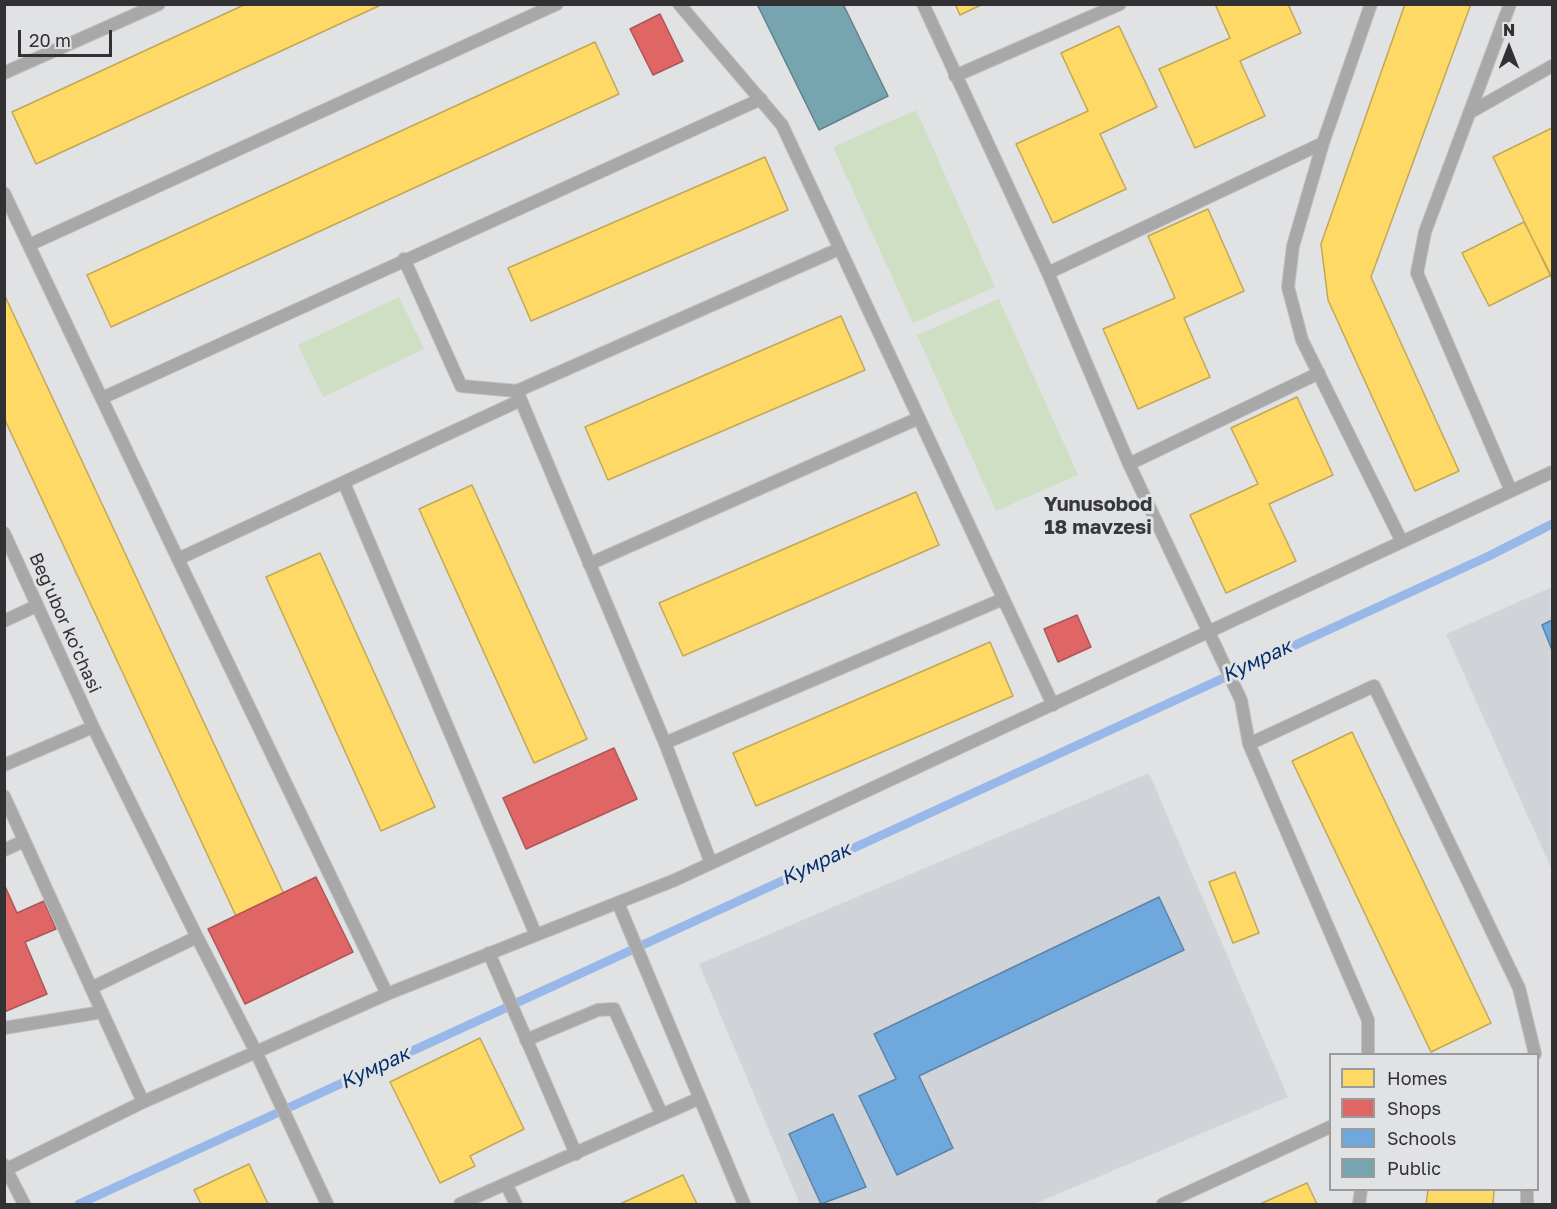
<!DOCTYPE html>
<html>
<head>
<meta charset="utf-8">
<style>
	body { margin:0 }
	#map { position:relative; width:1557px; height:1209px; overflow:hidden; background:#e1e2e3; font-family:"Golos Text",sans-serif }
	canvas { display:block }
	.frame { position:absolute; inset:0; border:6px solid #313133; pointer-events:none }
	.legend { position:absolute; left:1329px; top:1053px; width:210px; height:138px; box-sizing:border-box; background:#e0e2e4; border:2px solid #9a9b9d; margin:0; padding:8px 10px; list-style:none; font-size:18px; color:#313133 }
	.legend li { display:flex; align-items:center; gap:12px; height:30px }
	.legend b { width:30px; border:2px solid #9a9b9d }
	.north { position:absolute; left:1479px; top:18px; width:60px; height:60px; -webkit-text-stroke:4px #e0e2e4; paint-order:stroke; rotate:0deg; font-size:16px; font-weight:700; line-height:24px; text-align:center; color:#313133 }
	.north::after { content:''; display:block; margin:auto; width:21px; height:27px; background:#313133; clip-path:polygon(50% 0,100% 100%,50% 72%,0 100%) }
	.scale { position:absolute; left:18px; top:30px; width:94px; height:27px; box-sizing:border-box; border:3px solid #313133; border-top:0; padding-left:8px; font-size:18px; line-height:21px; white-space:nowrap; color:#313133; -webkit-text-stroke:4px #e0e2e4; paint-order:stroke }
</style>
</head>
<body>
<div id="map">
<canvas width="1557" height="1209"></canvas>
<div class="frame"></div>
<ul class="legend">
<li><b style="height:16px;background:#ffd966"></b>Homes</li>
<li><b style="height:16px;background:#e06666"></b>Shops</li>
<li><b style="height:16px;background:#6fa8dc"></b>Schools</li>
<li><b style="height:16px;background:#76a5af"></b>Public</li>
</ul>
<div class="north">N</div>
<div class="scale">20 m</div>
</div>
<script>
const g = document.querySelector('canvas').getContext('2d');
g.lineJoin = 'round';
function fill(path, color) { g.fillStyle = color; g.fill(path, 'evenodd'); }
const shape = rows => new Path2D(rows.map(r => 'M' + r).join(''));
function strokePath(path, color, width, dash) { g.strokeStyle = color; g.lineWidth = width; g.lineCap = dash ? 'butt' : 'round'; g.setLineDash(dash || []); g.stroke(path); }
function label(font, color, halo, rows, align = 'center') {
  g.font = font + ' "Golos Text",sans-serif'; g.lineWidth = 6; g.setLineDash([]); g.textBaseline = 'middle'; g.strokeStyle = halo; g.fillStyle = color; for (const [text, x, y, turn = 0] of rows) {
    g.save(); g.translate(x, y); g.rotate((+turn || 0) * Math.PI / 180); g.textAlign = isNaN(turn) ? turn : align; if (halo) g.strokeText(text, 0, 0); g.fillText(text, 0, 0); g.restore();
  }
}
const built = shape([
	[1552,587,1552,870,1446,634],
	[1149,773,1288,1097,1034,1204,800,1204,699,964]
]);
const green = shape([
	[916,110,995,287,913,323,833,147],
	[399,297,424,349,323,397,298,345],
	[999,299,1078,475,996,511,917,335]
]);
const homes = shape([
	[246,4,383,4,36,164,12,112,246,4],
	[955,4,983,4,960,15,955,4],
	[1215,4,1288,4,1301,33,1240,61,1265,116,1195,148,1159,69,1230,38,1215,4],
	[1405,4,1471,4,1371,277,1459,471,1415,491,1328,300,1321,244,1405,4],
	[1119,26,1157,107,1100,134,1126,189,1053,223,1016,144,1088,111,1061,53,1119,26],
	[595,42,619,94,111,327,87,275,595,42],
	[1552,128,1552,279,1493,157,1552,128],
	[765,157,788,210,531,321,508,268,765,157],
	[1208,209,1244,291,1184,318,1210,377,1138,409,1103,329,1175,298,1148,236,1208,209],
	[1524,222,1551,275,1489,306,1462,253,1524,222],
	[4,294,284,894,236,916,4,418,4,294],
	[841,316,865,370,608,480,585,427,841,316],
	[1297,397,1333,475,1269,504,1296,561,1226,593,1190,515,1258,484,1231,428,1297,397],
	[472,485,587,739,534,763,419,509,472,485],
	[916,492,939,545,683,656,659,603,916,492],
	[320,553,435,807,381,831,266,577,320,553],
	[990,642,1013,696,756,806,733,753,990,642],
	[1352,732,1491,1023,1431,1052,1292,761,1352,732],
	[1235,872,1259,933,1233,943,1209,882,1235,872],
	[480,1038,524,1129,470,1156,475,1166,440,1183,390,1082,480,1038],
	[249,1164,268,1204,201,1204,194,1190,249,1164],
	[683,1175,697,1204,620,1204,683,1175],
	[1307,1183,1317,1204,1260,1204,1307,1183],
	[1428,1190,1494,1190,1493,1204,1426,1204,1428,1190]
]);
const shops = shape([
	[660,14,683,61,653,75,630,29,660,14],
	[1077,615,1091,647,1058,662,1044,629,1077,615],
	[614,748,637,799,526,849,503,798,614,748],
	[316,877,353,952,245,1004,208,929,316,877],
	[4,884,17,913,44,901,56,929,25,942,47,994,4,1012,4,884]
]);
const schools = shape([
	[1552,620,1552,650,1542,625,1552,620],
	[1159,897,1184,950,919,1076,953,1148,897,1175,859,1096,896,1079,874,1034,1159,897],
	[833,1114,866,1187,821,1204,789,1134,833,1114]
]);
const public = shape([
	[757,4,843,4,888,96,819,130,757,4]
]);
const stream = shape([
	[79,1204,1489,556,1552,524]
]);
const service = shape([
	[679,4,782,125,1053,705],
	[923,4,1048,273,1129,464,1241,700,1249,744,1368,1020,1368,1054],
	[1371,4,1323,143,1293,246,1288,287,1302,340,1402,542],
	[1510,4,1425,232,1417,273,1511,491],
	[4,73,159,4],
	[955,76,1120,4],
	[1469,113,1552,66],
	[4,193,178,559],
	[29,245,557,4],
	[404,259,461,386,517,391,665,743,711,863],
	[1048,273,1323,143],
	[517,391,839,249],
	[102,398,761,99],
	[1129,464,1319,373],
	[344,483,536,935],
	[4,533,93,727,197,937],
	[589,564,919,418],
	[4,621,36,606],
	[665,743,1003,599],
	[1249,744,1374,686,1519,988,1535,1054],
	[4,765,93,727],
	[4,796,143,1102,256,1052,197,937,91,988],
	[4,850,24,841],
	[618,903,744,1204],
	[489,953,576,1154],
	[387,994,178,559,521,400],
	[4,1028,102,1012],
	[526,1040,598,1010,614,1009,662,1115],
	[4,1165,24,1204],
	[7,1169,143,1102],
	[506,1184,516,1204],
	[327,1204,256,1052,387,994,675,880,1552,472],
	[460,1204,700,1098],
	[1163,1204,1330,1127],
	[1359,1204,1361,1190],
	[1527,1204,1527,1190]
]);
const streetNames = [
	["Beg'ubor ko'chasi",65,623,66]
];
const neighbourhoodNames = [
	["Yunusobod",1098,505],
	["18 mavzesi",1098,528]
];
const waterNames = [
	["Кумрак",1257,661,-25],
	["Кумрак",816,864,-25],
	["Кумрак",375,1068,-25]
];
fill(built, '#d0d4d8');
fill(green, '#cfdfc4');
fill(homes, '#ffd966');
strokePath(homes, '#c1a757', 1.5);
fill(shops, '#e06666');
strokePath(shops, '#ac5657', 1.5);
fill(schools, '#6fa8dc');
strokePath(schools, '#5c84a9', 1.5);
fill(public, '#76a5af');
strokePath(public, '#61828a', 1.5);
strokePath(stream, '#98b8e9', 9);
strokePath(service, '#bebfc0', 14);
strokePath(service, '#a8a8a8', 12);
label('18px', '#313133', '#e0e2e4', streetNames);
label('bold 20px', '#37383a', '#e0e2e4', neighbourhoodNames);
label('italic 20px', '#05306e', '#e0e2e4', waterNames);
</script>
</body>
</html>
